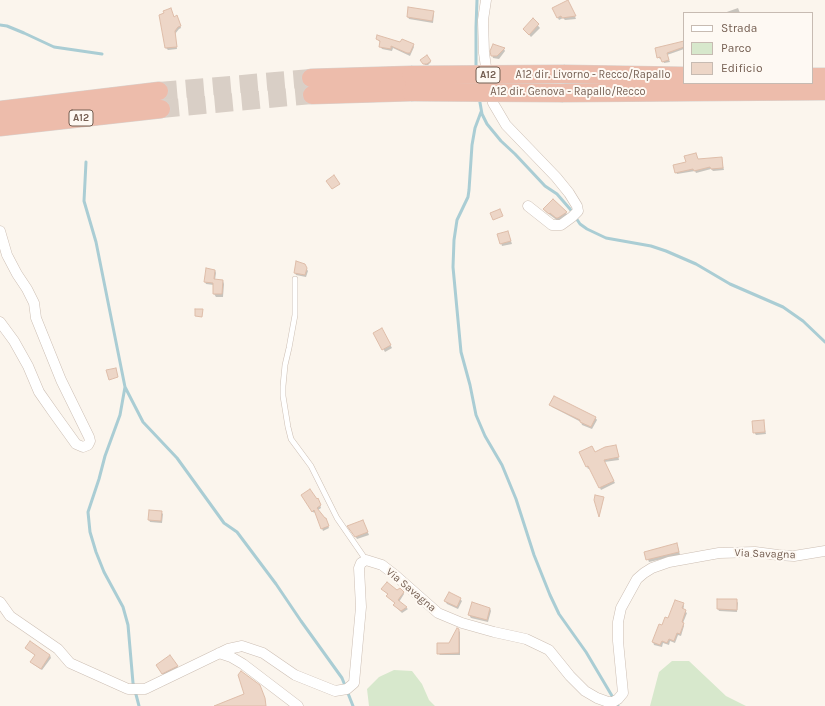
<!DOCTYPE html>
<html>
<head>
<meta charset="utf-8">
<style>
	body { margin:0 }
	#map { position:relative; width:825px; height:706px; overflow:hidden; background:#fbf5ed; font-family:Karla,sans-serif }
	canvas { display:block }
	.legend { position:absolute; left:683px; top:12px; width:130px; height:72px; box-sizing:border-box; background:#fef9f3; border:1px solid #c7bbb2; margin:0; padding:5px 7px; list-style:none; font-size:12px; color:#745e51 }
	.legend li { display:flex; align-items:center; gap:8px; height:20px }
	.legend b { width:20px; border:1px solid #c7bbb2 }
</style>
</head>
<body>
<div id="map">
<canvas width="825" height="706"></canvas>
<ul class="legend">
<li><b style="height:5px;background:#fff"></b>Strada</li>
<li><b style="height:11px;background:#d7e8cc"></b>Parco</li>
<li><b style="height:11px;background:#edd6c7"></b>Edificio</li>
</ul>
</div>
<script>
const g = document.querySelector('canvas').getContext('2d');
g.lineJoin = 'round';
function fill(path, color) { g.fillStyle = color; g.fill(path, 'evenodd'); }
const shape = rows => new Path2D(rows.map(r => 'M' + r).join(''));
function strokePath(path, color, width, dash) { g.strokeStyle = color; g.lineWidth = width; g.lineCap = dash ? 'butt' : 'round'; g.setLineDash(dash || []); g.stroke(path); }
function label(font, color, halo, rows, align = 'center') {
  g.font = font + ' Karla,sans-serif'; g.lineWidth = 4; g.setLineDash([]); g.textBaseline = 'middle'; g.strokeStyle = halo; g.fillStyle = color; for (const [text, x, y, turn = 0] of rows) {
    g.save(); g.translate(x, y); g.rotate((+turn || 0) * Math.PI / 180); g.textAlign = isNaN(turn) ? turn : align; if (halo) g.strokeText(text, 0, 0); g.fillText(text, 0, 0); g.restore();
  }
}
const green = shape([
	[672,661,689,661,726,696,746,706,650,706,659,672],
	[394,670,412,671,422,684,429,700,435,706,369,706,367,689,379,677]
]);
const shadow = shape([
	[570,4,576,19,565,20,563,18,559,20,553,8],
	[738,8,740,13,724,13],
	[433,12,434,14,433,23,409,19,408,17],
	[174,18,178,19,181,28,179,29,175,34,177,49,168,50,166,48],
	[533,20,540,28,531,37,524,29],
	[378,37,413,45,414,47,410,56,393,48,392,51,382,49,380,46,381,43,377,39],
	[684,42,684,49,667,55,670,62,664,63,662,59,660,59,658,57],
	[493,45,504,49,505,51,499,59,493,58,492,55],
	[426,56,431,62,428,65,425,65,421,60],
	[721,158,724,170,713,171,711,169,696,173,695,171,677,174,676,172,698,160],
	[553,200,568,215,558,221,546,212,544,209],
	[508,232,512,244,502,246,498,234],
	[306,268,308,271,306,277,296,275,295,273],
	[215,270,216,273,215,280,223,281,224,284,223,297,216,297,214,294,214,285,206,284,205,282],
	[382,330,392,348,385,352,375,334],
	[551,405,595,417,597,420,592,429,582,425,581,422,552,407],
	[763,421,766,434,756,435,754,432],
	[616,446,619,460,604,462,615,483,601,490,590,468,588,469,581,453,595,453],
	[302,496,319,501,321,508,318,510,326,521,329,528,323,531,315,512,314,513],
	[161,512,163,514,162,523,150,522,149,520],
	[364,523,369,535,357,539,349,526],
	[678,547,680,555,649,562,645,552],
	[383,589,403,592,404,594,399,602,408,609,402,613,394,605,396,603,389,598,387,596,388,595],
	[460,599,462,601,458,609,447,604,445,601],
	[736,600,738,603,737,612,719,611,718,609],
	[683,604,684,606,683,610,687,613,683,623,684,626,681,636,678,635,675,643,670,641,669,645,663,643,662,647,654,645,653,642,663,626],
	[490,608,491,611,488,622,471,618,469,615],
	[458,630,460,632,460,655,440,655,438,653,450,644],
	[26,648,50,655,51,658,42,670,33,664,32,662,36,656],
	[170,656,179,669,164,676,159,668]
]);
const stream = shape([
	[0,25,7,26,24,33,54,47,102,54],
	[476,68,476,27,477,0],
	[479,97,482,114,487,124,501,141,515,154,545,186,557,194,570,209,580,224,587,229,606,238,651,246,666,251,696,264,730,284,783,307,803,321,825,342],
	[481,112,475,128,472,145,469,190,468,197,457,220,454,240,453,267,461,352,470,385,476,415,485,436,502,465,516,499,534,555,550,595,559,614,586,652,618,706],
	[86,162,84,201,96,242,125,387,143,422,177,458,224,523,237,532,276,584,301,621,342,678,353,706],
	[125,387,120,415,105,456,99,479,88,512,90,532,96,552,104,572,123,607,128,625,133,683,139,706]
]);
const building = shape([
	[568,0,576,16,562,18,561,16,557,18,552,8,568,0],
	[408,7,434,11,432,21,407,17,408,7],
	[171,8,174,17,177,15,181,26,178,27,175,31,177,47,165,48,159,15,164,13,163,11,171,8],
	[533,18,539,24,529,35,523,29,533,18],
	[377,35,400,42,402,39,414,44,410,53,407,53,391,46,391,49,379,47,380,41,376,39,377,35],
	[684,41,684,47,667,53,669,60,662,62,660,57,657,58,655,48,684,41],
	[493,44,505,48,497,56,491,56,490,51,493,44],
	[427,55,431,61,427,64,423,64,420,60,427,55],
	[227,89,230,98,221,101,218,91,227,89],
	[696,153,698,159,722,157,723,168,711,169,710,167,694,171,693,169,675,173,673,165,686,162,684,156,696,153],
	[334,175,340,184,332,189,326,181,334,175],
	[553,199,567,212,558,218,556,218,550,213,549,214,543,209,553,199],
	[500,209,503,216,493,220,490,213,500,209],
	[508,231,511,241,500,244,497,234,508,231],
	[296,261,305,264,307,268,305,275,294,273,296,261],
	[206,268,215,270,214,279,223,280,222,294,213,294,213,283,204,282,206,268],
	[195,309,203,309,202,317,195,316,195,309],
	[382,328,391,345,382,350,373,333,382,328],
	[116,368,118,377,109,380,106,370,116,368],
	[554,396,596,417,591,427,580,422,580,420,549,405,554,396],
	[764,420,765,432,753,433,752,421,764,420],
	[616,445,619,457,604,460,614,481,599,488,588,466,586,467,579,452,592,446,595,452,605,447,616,445],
	[310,489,317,499,318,498,321,505,317,508,325,518,326,518,329,526,321,529,314,510,312,512,301,495,310,489],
	[595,495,604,497,599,517,594,500,595,495],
	[149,510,162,511,161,521,148,520,149,510],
	[363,520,368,532,355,537,347,526,363,520],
	[677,543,679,552,646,560,644,552,677,543],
	[387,582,397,590,400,588,404,592,398,600,407,607,401,611,393,605,395,603,386,596,388,594,381,589,387,582],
	[449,592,461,598,457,607,444,601,449,592],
	[717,599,737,599,737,610,717,609,717,599],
	[675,600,684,603,682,608,686,610,682,622,684,623,680,634,677,633,674,641,669,639,667,643,662,641,660,645,652,642,659,624,662,625,665,617,668,618,675,600],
	[472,602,490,608,487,620,468,615,472,602],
	[457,628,459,629,459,653,437,654,437,643,449,643,457,628],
	[30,641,50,655,41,669,30,662,35,655,25,648,30,641],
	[170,655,178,666,162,674,156,665,170,655],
	[241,671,260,685,265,698,266,706,214,706,244,694,238,675,241,671]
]);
const highwayTunnel = shape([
	[159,91,311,78],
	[161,109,312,95]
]);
const lane = shape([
	[295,279,295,315,289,348,285,365,283,386,283,396,288,427,291,439,311,466,337,518,366,560]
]);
const street = shape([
	[486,0,483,20,484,53,488,81,493,103,506,125,556,177,569,193,577,206,578,211,572,217,561,225,552,225,528,206],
	[0,231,7,255,17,274,27,289,34,303,36,318,61,380,89,437,90,441,88,445,83,447,76,444,53,412,39,392,28,366,14,341,0,322],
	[0,602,10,616,58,649,70,663,128,689,145,689,228,649,242,646,263,653,295,675,335,691,347,689,354,683,361,607,359,568,361,563,366,560,382,565,395,575,438,613,462,623,494,632,526,639,549,650,570,676,585,691,597,698,608,702,613,702,618,699,623,693,618,641,618,622,621,608,637,579,644,573,652,568,669,562,719,553,755,552,778,555,794,556,825,551],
	[219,653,231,657,243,664,298,706]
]);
const highway = shape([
	[565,74,684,76],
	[812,77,825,77],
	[311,78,411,75],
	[563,93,825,91],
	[312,95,411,92],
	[0,110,159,91],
	[0,127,161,109]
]);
const highwayBridge = shape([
	[411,75,565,74],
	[411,92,563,93]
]);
const shields = [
	[488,75,24],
	[81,118,24]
];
const shieldNames = [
	["A12",488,75],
	["A12",81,118]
];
const streetNames = [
	["A12 dir. Livorno - Recco/Rapallo",593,75],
	["A12 dir. Genova - Rapallo/Recco",568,92],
	["Via Savagna",765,554,2],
	["Via Savagna",411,590,40]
];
fill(green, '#d7e8cc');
fill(shadow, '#0003');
strokePath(stream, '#aacdd4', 3);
fill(building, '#edd6c7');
strokePath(building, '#debda9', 1);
strokePath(highwayTunnel, '#d9cfc6', 18, [18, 9]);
strokePath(lane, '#ccbeb3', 6);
strokePath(street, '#ccbeb3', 11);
strokePath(highway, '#d8d2ce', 19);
strokePath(lane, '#fff', 5);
strokePath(street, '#fff', 10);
strokePath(highway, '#edbcab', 18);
strokePath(highwayBridge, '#d8d2ce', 19, []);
strokePath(highwayBridge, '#edbcab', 18);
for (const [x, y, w] of shields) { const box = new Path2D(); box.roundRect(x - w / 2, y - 8, w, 16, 3); g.fillStyle = '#fef9f3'; g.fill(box); strokePath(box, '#745e51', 1); }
label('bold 10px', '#745e51', null, shieldNames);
label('11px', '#745e51', '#fef9f3', streetNames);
</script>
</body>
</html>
